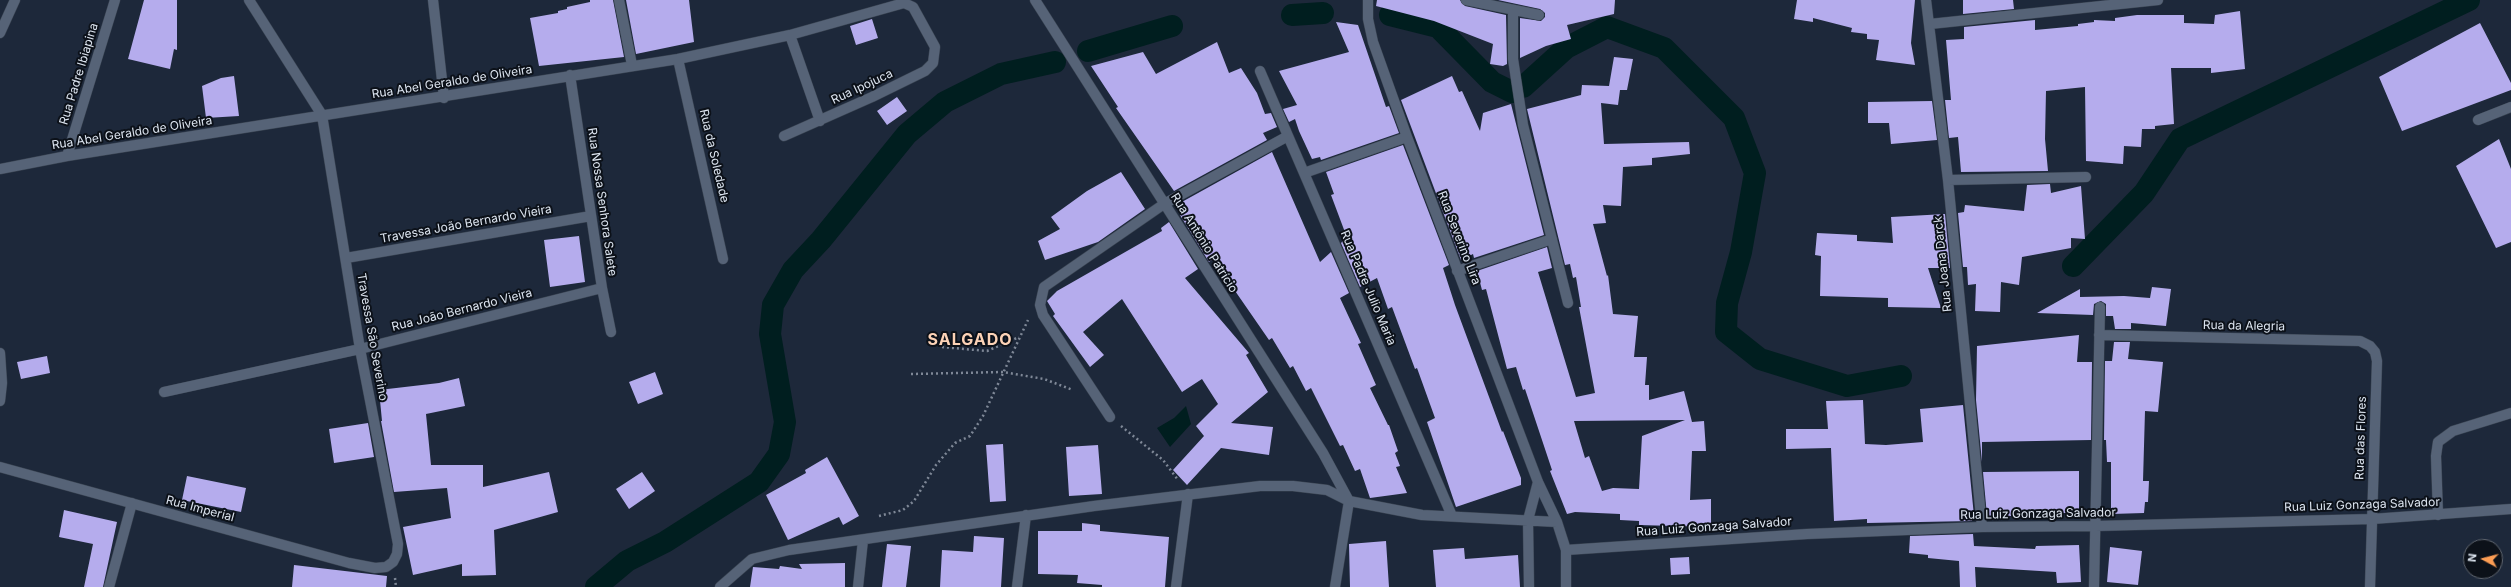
<!DOCTYPE html>
<html>
<head>
<meta charset="utf-8">
<style>
	body { margin:0 }
	#map { position:relative; width:2511px; height:587px; overflow:hidden; background:#1d283a; font-family:Inter,sans-serif }
	canvas { display:block }
	.north { position:absolute; left:2463px; top:539px; width:40px; height:40px; box-sizing:border-box; background:#0c1119; border:1px solid #60666f; border-radius:50%; rotate:277deg; font-size:11px; font-weight:700; line-height:16px; text-align:center; color:#dde5f0 }
	.north::after { content:''; display:block; margin:auto; width:14px; height:18px; background:#fc9d54; clip-path:polygon(50% 0,100% 100%,50% 72%,0 100%) }
</style>
</head>
<body>
<div id="map">
<canvas width="2511" height="587"></canvas>
<div class="north">N</div>
</div>
<script>
const g = document.querySelector('canvas').getContext('2d');
g.lineJoin = 'round';
function fill(path, color) { g.fillStyle = color; g.fill(path, 'evenodd'); }
const shape = rows => new Path2D(rows.map(r => 'M' + r).join(''));
function strokePath(path, color, width, dash) { g.strokeStyle = color; g.lineWidth = width; g.lineCap = dash ? 'butt' : 'round'; g.setLineDash(dash || []); g.stroke(path); }
function label(font, color, halo, rows, align = 'center') {
  g.font = font + ' Inter,sans-serif'; g.lineWidth = 4; g.setLineDash([]); g.textBaseline = 'middle'; g.strokeStyle = halo; g.fillStyle = color; for (const [text, x, y, turn = 0] of rows) {
    g.save(); g.translate(x, y); g.rotate((+turn || 0) * Math.PI / 180); g.textAlign = isNaN(turn) ? turn : align; if (halo) g.strokeText(text, 0, 0); g.fillText(text, 0, 0); g.restore();
  }
}
const water = shape([
	[1186,406,1191,424,1170,447,1157,428,1174,418]
]);
const canal = shape([
	[1292,15,1323,13],
	[1390,15,1438,27,1492,82,1512,92],
	[1088,51,1172,26],
	[1523,87,1566,48,1607,27,1664,48,1734,118,1755,173,1741,252,1727,303,1726,332,1760,359,1847,386,1901,376],
	[2073,266,2144,193,2180,139,2469,0],
	[596,587,627,561,665,542,759,482,779,454,785,422,770,334,773,305,793,270,821,240,907,134,945,102,1001,74,1055,62]
]);
const building = shape([
	[144,0,177,0,177,50,174,49,170,69,128,59],
	[590,0,613,0,624,57,539,66,530,18,558,13,558,11,567,9,567,7,590,2],
	[626,0,689,0,694,42,636,54],
	[1377,0,1460,0,1465,6,1506,15,1507,64,1503,66,1490,64,1493,44,1434,21,1376,6],
	[1498,0,1615,0,1614,14,1567,25,1571,39,1546,46,1520,58,1520,18,1541,21,1545,17,1545,13,1540,9],
	[1797,0,1915,0,1911,43,1915,65,1876,60,1879,40,1867,39,1867,34,1851,32,1852,28,1813,18,1813,22,1794,19],
	[1963,0,2013,0,2014,9,1963,14],
	[2240,11,2245,69,2211,73,2211,68,2171,68,2174,124,2155,126,2155,129,2142,129,2141,147,2124,146,2123,164,2086,161,2085,87,2046,91,2045,139,2048,171,1961,172,1958,137,1949,138,1945,100,1951,100,1946,40,1964,39,1964,27,2035,20,2035,30,2078,26,2078,24,2094,22,2094,20,2115,21,2115,18,2137,15,2184,15,2184,23,2214,24,2215,15],
	[872,19,878,38,856,45,850,26],
	[1336,22,1358,25,1386,107,1389,106,1399,133,1321,160,1320,157,1312,159,1299,131,1295,119,1289,122,1283,109,1297,105,1279,71,1349,52],
	[2480,23,2511,83,2511,90,2402,131,2379,77],
	[1217,42,1229,73,1241,68,1257,93,1265,114,1271,113,1277,127,1263,133,1267,140,1174,191,1116,108,1118,107,1091,66,1143,52,1156,74],
	[1614,57,1633,59,1627,90,1620,90,1618,105,1601,103,1604,144,1689,142,1690,154,1652,158,1652,165,1623,167,1621,206,1603,205,1606,223,1593,224,1607,276,1608,275,1613,314,1638,316,1634,357,1647,357,1645,385,1649,385,1649,400,1684,391,1692,422,1704,421,1706,451,1692,451,1690,500,1711,499,1711,527,1639,525,1639,521,1620,520,1620,514,1575,512,1567,514,1550,471,1552,470,1525,389,1523,390,1516,367,1507,369,1486,289,1482,290,1477,271,1547,247,1552,268,1538,272,1576,397,1595,393,1579,307,1581,307,1576,277,1573,278,1570,264,1565,265,1527,109,1581,95,1582,85,1609,86],
	[1685,420,1642,436,1639,489,1613,488,1602,491,1589,456,1585,458,1574,421],
	[234,76,239,116,206,118,202,86,221,78],
	[1452,76,1459,92,1462,91,1480,131,1483,113,1511,104,1544,235,1474,258,1473,254,1461,260,1401,100],
	[897,97,907,111,887,125,877,111],
	[1932,101,1937,140,1891,144,1889,123,1868,123,1868,102],
	[2499,139,2511,169,2511,242,2496,248,2456,166],
	[1403,145,1449,265,1443,268,1455,305,1502,432,1503,431,1521,478,1521,485,1456,507,1427,422,1435,418,1417,368,1415,369,1392,307,1388,309,1377,278,1360,287,1341,243,1345,239,1346,235,1331,195,1334,194,1326,172],
	[1272,152,1320,262,1331,252,1349,293,1340,298,1361,343,1358,344,1376,385,1370,388,1388,425,1389,425,1398,451,1395,453,1400,466,1396,467,1407,493,1370,498,1360,469,1355,471,1343,445,1340,446,1311,388,1306,391,1293,366,1290,368,1272,338,1269,340,1213,259,1209,262,1180,215,1185,212,1180,203],
	[1121,172,1145,209,1098,242,1045,260,1038,241,1060,229,1051,217,1087,191],
	[2050,184,2051,193,2081,186,2085,239,2071,238,2071,248,2022,257,2019,285,2001,282,2000,312,1975,311,1976,284,1968,285,1967,267,1963,267,1958,213,1964,212,1965,205,2024,211,2027,185],
	[1945,214,1950,268,1928,268,1941,308,1888,307,1888,298,1820,296,1821,256,1815,255,1817,233,1857,235,1857,241,1893,243,1891,217],
	[1169,222,1198,269,1185,278,1249,353,1246,355,1268,392,1231,423,1273,427,1269,455,1221,448,1187,485,1173,470,1204,436,1196,426,1218,404,1202,379,1182,392,1122,299,1083,332,1104,355,1090,367,1053,316,1055,314,1047,301,1057,291,1162,231,1161,228],
	[579,236,585,282,550,287,544,240],
	[2152,287,2171,289,2166,326,2131,323,2131,329,2115,329,2113,316,2106,316,2106,304,2101,301,2094,304,2093,315,2037,313,2080,289,2080,297,2124,296,2150,298],
	[2079,335,2077,362,2092,362,2091,440,1982,442,1982,462,1976,400,1977,346],
	[2114,342,2130,342,2128,359,2163,362,2158,412,2145,411,2143,481,2149,481,2148,502,2145,502,2144,513,2111,514,2111,462,2107,462,2106,440,2104,440,2105,361,2112,361],
	[47,356,50,373,21,379,17,362],
	[655,372,663,394,638,404,629,382],
	[459,378,465,406,426,414,431,465,483,465,483,487,549,472,558,512,494,530,496,575,462,576,462,564,413,575,403,527,451,518,447,488,394,492,381,421,382,421,379,390,439,383],
	[1863,400,1865,444,1886,445,1923,442,1920,409,1963,405,1974,516,1972,516,1972,521,1867,523,1867,519,1834,521,1831,448,1786,449,1786,429,1828,429,1826,401],
	[368,423,374,457,334,463,329,429],
	[1003,444,1006,501,990,502,986,445],
	[1098,445,1102,494,1069,496,1066,447],
	[827,457,859,516,843,525,839,517,788,540,766,495,806,473,805,470],
	[2079,471,2079,513,2054,513,2054,516,1987,516,1983,472],
	[642,472,655,491,629,509,616,489],
	[187,476,246,488,241,512,182,500],
	[64,510,117,522,103,587,84,587,93,544,59,537],
	[1082,523,1100,525,1100,531,1169,537,1165,587,1102,587,1102,585,1077,583,1078,575,1038,574,1038,531,1082,531],
	[1973,534,1974,546,2035,549,2036,546,2079,545,2081,582,2057,583,2056,572,1975,567,1976,587,1960,587,1959,561,1928,558,1928,555,1909,553,1910,536],
	[974,536,1004,538,1001,587,940,587,942,550,973,552],
	[1386,541,1389,587,1350,587,1349,544],
	[887,544,911,546,906,587,882,587],
	[2110,547,2142,551,2138,585,2107,582],
	[1464,548,1465,559,1518,555,1520,587,1436,587,1433,550],
	[1689,557,1690,574,1671,575,1670,558],
	[845,563,845,587,750,587,753,567,779,569,780,566,802,569,799,564],
	[294,565,387,576,386,587,292,587]
]);
const path = shape([
	[942,347,987,351,1019,337],
	[911,374,1003,372,1044,379,1073,390],
	[1121,426,1163,460,1178,480],
	[879,516,903,510,914,501,936,465,955,443,970,436,983,416,1028,320],
	[395,578,396,587]
]);
const minor = shape([
	[433,0,444,98],
	[619,0,632,65],
	[1035,0,1323,453,1349,501,1335,587],
	[1368,0,1368,19,1373,42,1407,137,1538,482,1557,522,1566,550,1566,587],
	[1466,0,1539,15],
	[1926,0,1948,180,1982,527],
	[1513,11,1513,59,1523,125,1568,303],
	[1930,24,2158,0],
	[0,33,15,0],
	[790,35,820,121],
	[678,59,723,259],
	[1260,71,1452,516],
	[570,75,602,288,611,332],
	[2478,120,2511,107],
	[67,156,115,0],
	[0,169,67,156,678,59,790,35,904,3,913,7,935,47,933,63,925,71,872,97,784,136],
	[1304,173,1407,137],
	[1948,180,2086,177],
	[346,258,591,216],
	[1457,271,1552,239],
	[2099,335,2360,341,2370,346,2375,352,2377,361,2370,587],
	[0,353,2,383,0,401],
	[164,392,360,349,602,288],
	[1110,417,1043,315,1040,305,1044,287,1164,204,1288,136],
	[0,467,349,563,375,568,386,567,393,562,397,554,398,544,360,349,322,115,249,0],
	[2438,515,2436,456,2438,442,2453,431,2511,413],
	[1566,550,1807,534,1982,527,2096,526,2372,519,2511,509],
	[109,587,132,503],
	[720,587,752,559,789,550,1094,506,1260,486,1293,486,1327,490,1349,501,1422,515,1557,522],
	[858,587,863,540],
	[1017,587,1026,515],
	[1176,587,1188,494],
	[1529,587,1528,520,1538,482],
	[2094,587,2100,307]
]);
const streetNames = [
	["Rua Padre Ibiapina",79,74,-73],
	["Rua Abel Geraldo de Oliveira",452,82,-9],
	["Rua Ipojuca",862,87,-25],
	["Rua Abel Geraldo de Oliveira",132,133,-9],
	["Rua da Soledade",714,156,77],
	["Rua Nossa Senhora Salete",602,202,82],
	["Travessa João Bernardo Vieira",466,224,-10],
	["Rua Severino Lira",1459,238,69],
	["Rua Antônio Patrício",1204,243,58],
	["Rua Joana Darck",1943,264,-96],
	["Rua Padre Julio Maria",1368,288,67],
	["Rua João Bernardo Vieira",462,310,-14],
	["Rua da Alegria",2244,326,1],
	["Travessa São Severino",372,337,80],
	["Rua das Flores",2361,438,-88],
	["Rua Luiz Gonzaga Salvador",2362,505,-2],
	["Rua Imperial",200,509,15],
	["Rua Luiz Gonzaga Salvador",2038,514,-1],
	["Rua Luiz Gonzaga Salvador",1714,527,-4]
];
const districtNames = [
	["SALGADO",970,340]
];
fill(water, '#001e1f');
strokePath(canal, '#001e1f', 22);
fill(building, '#b5aced');
strokePath(minor, '#3a4452', 11);
strokePath(path, '#7f8897', 2.5, [2, 3]);
strokePath(minor, '#566377', 10);
label('12px', '#dde5f0', '#0c1119', streetNames);
g.letterSpacing = '1px';
label('bold 16px', '#fcd2b6', '#0c1119', districtNames);
g.letterSpacing = '0px';
</script>
</body>
</html>
